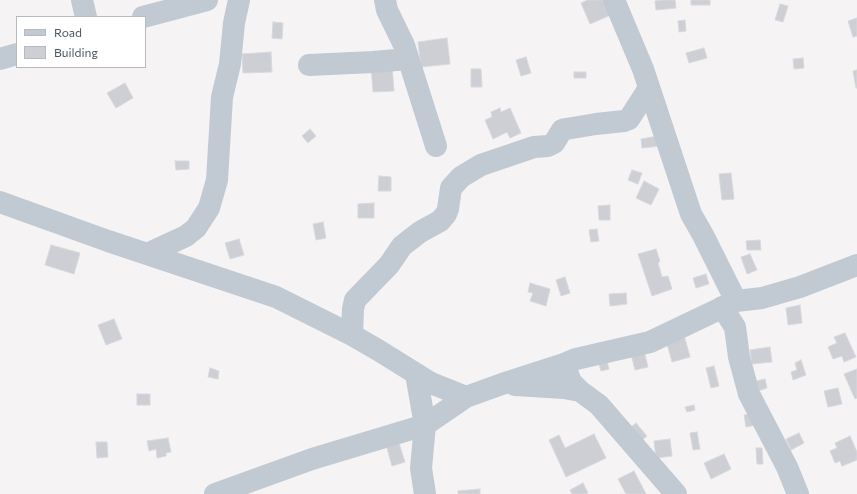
<!DOCTYPE html>
<html>
<head>
<meta charset="utf-8">
<style>
	body { margin:0 }
	#map { position:relative; width:857px; height:494px; overflow:hidden; background:#f5f3f3; font-family:Commissioner,sans-serif }
	canvas { display:block }
	.legend { position:absolute; left:16px; top:16px; width:130px; height:52px; box-sizing:border-box; background:#fff; border:1px solid #b7bbc0; margin:0; padding:5px 7px; list-style:none; font-size:12px; color:#4a5661 }
	.legend li { display:flex; align-items:center; gap:8px; height:20px }
	.legend b { width:20px; border:1px solid #b7bbc0 }
</style>
</head>
<body>
<div id="map">
<canvas width="857" height="494"></canvas>
<ul class="legend">
<li><b style="height:5px;background:#c1cad2"></b>Road</li>
<li><b style="height:11px;background:#cdcfd5"></b>Building</li>
</ul>
</div>
<script>
const g = document.querySelector('canvas').getContext('2d');
g.lineJoin = 'round';
function fill(path, color) { g.fillStyle = color; g.fill(path, 'evenodd'); }
const shape = rows => new Path2D(rows.map(r => 'M' + r).join(''));
function strokePath(path, color, width, dash) { g.strokeStyle = color; g.lineWidth = width; g.lineCap = dash ? 'butt' : 'round'; g.setLineDash(dash || []); g.stroke(path); }
const building = shape([
	[588,0,607,0,613,14,590,24,581,3,588,0],
	[664,0,675,0,676,8,656,10,655,1,664,0],
	[691,0,710,0,710,5,691,5,691,0],
	[780,4,788,6,783,22,775,20,780,4],
	[857,18,857,36,853,37,848,21,857,18],
	[685,20,686,31,679,32,678,21,685,20],
	[273,22,283,23,282,39,272,38,273,22],
	[447,38,450,64,421,67,418,42,447,38],
	[704,48,707,58,689,63,686,53,704,48],
	[271,52,272,72,243,73,242,54,271,52],
	[526,57,531,73,521,76,516,60,526,57],
	[803,58,804,68,794,69,793,59,803,58],
	[392,65,394,91,373,92,371,66,392,65],
	[471,69,481,69,482,87,471,87,471,69],
	[857,70,857,88,856,88,853,71,857,70],
	[574,72,586,72,586,78,574,78,574,72],
	[125,83,133,98,116,108,107,93,125,83],
	[500,108,501,112,510,108,521,133,510,138,507,132,493,139,485,120,492,117,491,112,500,108],
	[310,129,316,136,308,143,302,136,310,129],
	[658,136,660,146,642,148,641,139,658,136],
	[175,161,189,161,189,169,176,170,175,161],
	[632,170,642,173,638,184,628,180,632,170],
	[731,173,734,199,722,200,719,174,731,173],
	[379,176,391,177,391,191,378,191,379,176],
	[644,181,659,189,651,205,636,198,644,181],
	[374,203,374,218,358,218,358,204,374,203],
	[610,205,610,220,599,220,598,206,610,205],
	[323,222,326,238,316,240,313,224,323,222],
	[597,229,599,241,591,242,589,230,597,229],
	[239,239,244,255,230,259,225,243,239,239],
	[760,240,761,250,747,250,746,241,760,240],
	[51,245,80,253,74,274,45,265,51,245],
	[656,249,660,261,658,263,662,277,668,276,672,289,652,296,638,254,656,249],
	[750,254,757,270,747,274,741,257,750,254],
	[706,274,709,284,696,288,693,278,706,274],
	[565,277,570,293,561,296,556,280,565,277],
	[530,283,550,289,546,306,530,301,533,293,528,292,530,283],
	[626,293,627,304,610,306,609,294,626,293],
	[800,305,802,323,788,325,786,308,800,305],
	[114,319,122,339,106,345,98,325,114,319],
	[845,333,856,357,844,362,842,356,833,359,828,347,837,343,834,337,845,333],
	[684,335,690,357,672,362,666,340,684,335],
	[770,347,772,362,752,364,750,350,770,347],
	[644,350,648,367,635,370,631,354,644,350],
	[606,358,609,369,601,371,598,360,606,358],
	[801,360,806,375,793,380,791,372,797,370,795,363,801,360],
	[714,366,719,386,711,388,706,368,714,366],
	[210,368,219,371,218,379,208,377,210,368],
	[857,369,857,398,855,399,844,374,857,369],
	[765,379,767,388,754,392,752,382,765,379],
	[838,388,842,404,828,407,824,391,838,388],
	[137,394,150,394,150,405,137,405,137,394],
	[694,405,695,410,687,412,685,407,694,405],
	[755,413,757,425,746,427,744,415,755,413],
	[636,423,647,436,641,441,630,428,636,423],
	[697,432,700,449,693,450,690,433,697,432],
	[799,433,804,443,791,450,786,439,799,433],
	[594,434,606,458,566,477,549,440,559,435,565,448,594,434],
	[850,436,857,452,857,460,842,466,840,461,835,463,830,451,837,448,835,443,850,436],
	[397,437,405,462,392,466,385,441,397,437],
	[168,438,171,452,166,453,166,456,157,458,156,449,149,451,147,441,168,438],
	[670,439,672,456,656,458,654,441,670,439],
	[96,442,107,442,108,457,97,458,96,442],
	[756,448,762,448,763,464,757,464,756,448],
	[724,454,731,469,711,479,704,463,724,454],
	[634,471,646,494,626,494,618,479,634,471],
	[583,483,588,493,585,494,572,494,570,490,583,483],
	[480,489,480,494,458,494,458,491,480,489]
]);
const minor = shape([
	[82,0,86,17],
	[385,0,387,10,404,45,436,146],
	[614,0,643,69,691,214,703,235,736,301],
	[143,17,207,0],
	[0,59,17,54],
	[309,65,373,62,408,59],
	[0,202,108,241,276,297,352,335,378,350,431,383,466,397],
	[147,254,186,236,196,228,209,208,217,180,222,97,230,64,234,23,239,0],
	[722,307,735,327,739,357,749,394,787,467,798,494],
	[352,335,353,309,355,300,389,265,402,246,420,232,440,221,446,214,448,209,451,188,461,177,481,165,534,147,548,146,554,143,562,130,566,129,596,124,624,121,629,119,649,88],
	[564,364,571,382,580,391,599,405,676,494],
	[416,374,425,425,421,468,425,494],
	[515,385,564,388,580,391],
	[215,494,312,459,425,425,466,397,502,384,564,364,576,359,650,342,736,301,762,298,800,287,857,265]
]);
fill(building, '#cdcfd5');
strokePath(building, '#d7d9de', 1);
strokePath(minor, '#c1cad2', 22);
</script>
</body>
</html>
